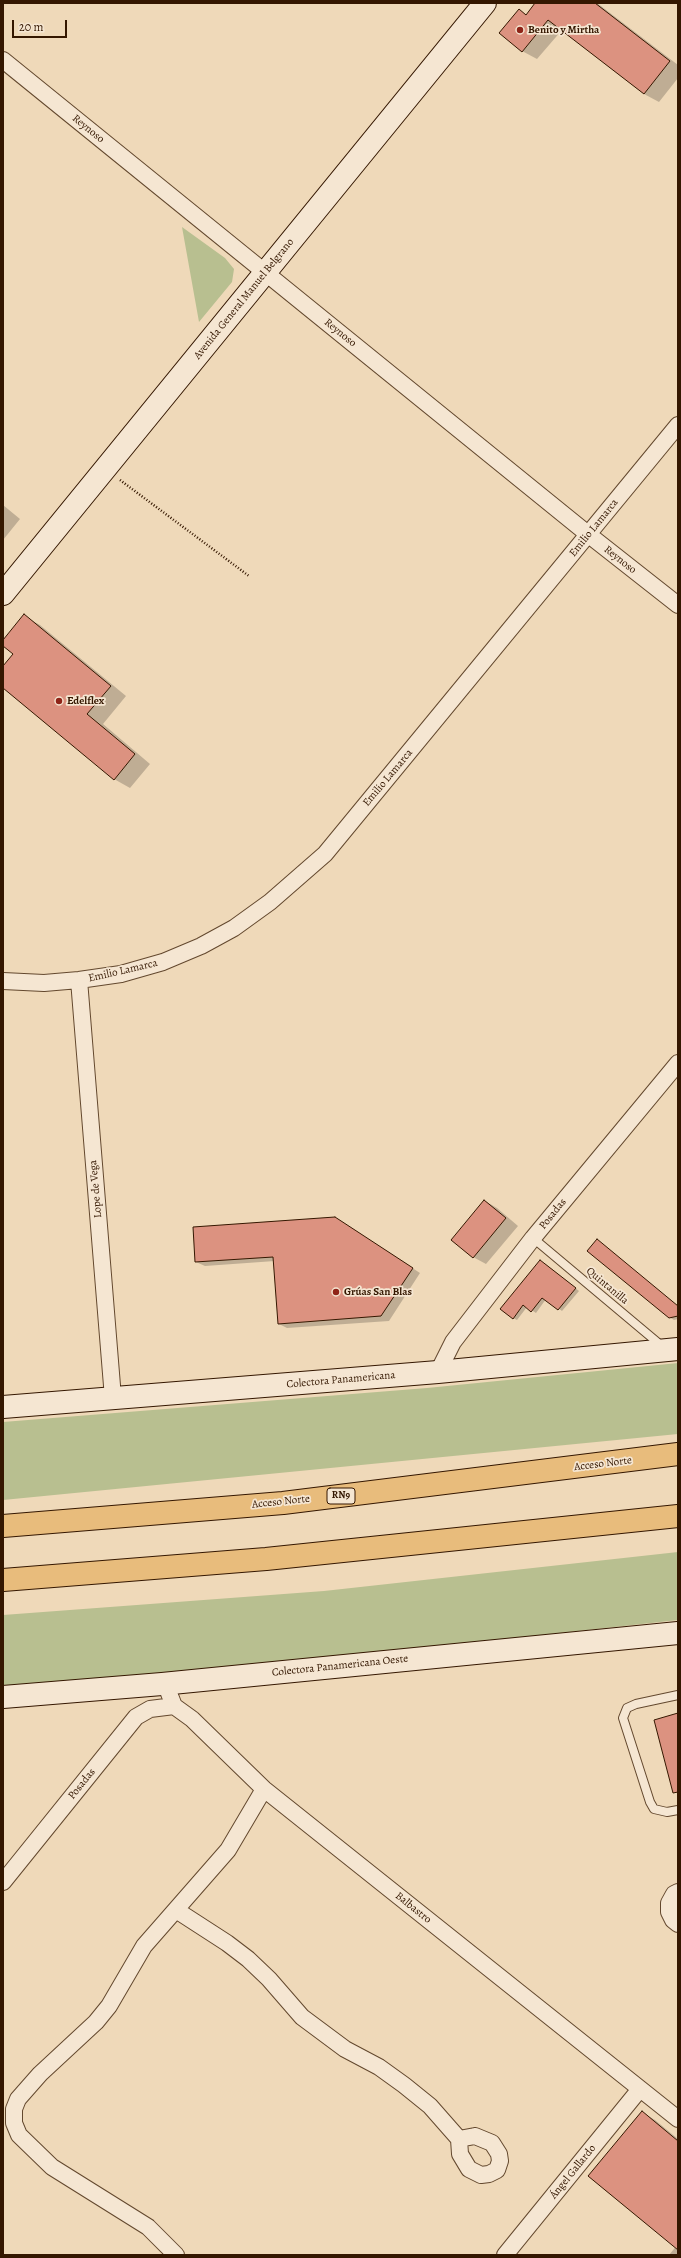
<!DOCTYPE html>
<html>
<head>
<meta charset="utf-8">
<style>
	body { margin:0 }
	#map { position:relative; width:681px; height:2258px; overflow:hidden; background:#efd9b9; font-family:Alegreya,serif }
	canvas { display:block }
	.frame { position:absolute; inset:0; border:4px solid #341700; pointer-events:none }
	.scale { position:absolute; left:12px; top:20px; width:55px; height:18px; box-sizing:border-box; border:2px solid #341700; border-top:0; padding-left:5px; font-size:12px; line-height:14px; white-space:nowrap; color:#341700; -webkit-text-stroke:3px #f5e6d2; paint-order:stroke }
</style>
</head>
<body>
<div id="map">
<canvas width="681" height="2258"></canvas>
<div class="frame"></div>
<div class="scale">20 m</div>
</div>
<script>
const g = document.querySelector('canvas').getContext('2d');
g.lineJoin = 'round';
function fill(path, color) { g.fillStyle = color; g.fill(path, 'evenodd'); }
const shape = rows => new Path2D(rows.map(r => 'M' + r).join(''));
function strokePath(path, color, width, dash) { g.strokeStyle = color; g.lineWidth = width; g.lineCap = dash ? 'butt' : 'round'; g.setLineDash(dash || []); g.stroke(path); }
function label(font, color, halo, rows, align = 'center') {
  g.font = font + ' Alegreya,serif'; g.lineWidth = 3.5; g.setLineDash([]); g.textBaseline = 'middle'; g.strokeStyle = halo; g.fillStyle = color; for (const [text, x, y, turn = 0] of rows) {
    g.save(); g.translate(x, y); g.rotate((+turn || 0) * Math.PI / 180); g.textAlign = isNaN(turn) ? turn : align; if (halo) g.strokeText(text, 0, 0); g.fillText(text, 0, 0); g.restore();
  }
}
const green = shape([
	[182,227,225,258,234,269,232,282,199,322],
	[678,1363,678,1434,3,1500,3,1422,427,1388],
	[678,1552,678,1620,98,1684,3,1692,3,1615,324,1591]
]);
const shadow = shape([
	[536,3,597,3,678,65,678,78,659,102,644,94,562,30,537,59,522,51,519,10,527,15],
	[3,505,20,519,3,540],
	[24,616,40,625,126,696,103,724,150,764,130,788,114,779,3,686,3,668,14,654,3,645,3,641],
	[485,1201,497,1208,518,1226,486,1264,473,1257],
	[343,1223,420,1273,389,1321,287,1328,279,1324,275,1261,205,1266,196,1262],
	[544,1263,579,1291,562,1311,546,1299,536,1313,527,1307,517,1320,513,1318],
	[678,1307,678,1319,674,1320,669,1317],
	[643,2113,655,2120,678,2139,678,2223],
	[678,2244,678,2255,669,2255]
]);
const building = shape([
	[535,3,595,3,670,61,644,94,548,20,522,52,499,33,519,9,526,15,535,3],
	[24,614,111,686,87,714,135,754,114,780,3,688,3,666,13,654,3,646,3,640,24,614],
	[484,1200,506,1218,473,1258,451,1240,484,1200],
	[335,1217,413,1268,381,1316,278,1324,273,1257,195,1262,193,1227,335,1217],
	[597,1239,678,1306,678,1316,669,1318,587,1251,597,1239],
	[540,1260,576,1288,558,1310,542,1298,531,1312,523,1305,513,1319,500,1309,540,1260],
	[678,1713,678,1792,673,1793,654,1720,678,1713],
	[642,2111,678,2141,678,2250,588,2176,642,2111]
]);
const path = shape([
	[120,480,249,576]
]);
const lane = shape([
	[533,1238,663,1347],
	[678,1695,636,1704,627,1708,623,1718,650,1802,654,1809,667,1812,678,1810]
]);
const street = shape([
	[3,60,589,535,678,605],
	[79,980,113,1398],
	[3,981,44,983,79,980,121,974,163,962,201,946,234,928,270,902,325,854,678,425],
	[438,1372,453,1342,533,1238,678,1063],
	[165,1683,174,1706,192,1719,264,1789,678,2119],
	[3,1882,136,1717,150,1709,174,1706],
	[678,1892,674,1894,669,1903,669,1912,673,1920,678,1924],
	[176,1910,227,1943,248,1959,269,1979,302,2017,345,2049,379,2067,404,2085,430,2106,459,2139],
	[475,2136,492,2143,499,2154,500,2161,497,2170,489,2174,481,2175,469,2169,460,2154,459,2139,475,2136],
	[176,2255,148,2227,52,2167,19,2135,14,2123,14,2109,18,2099,40,2074,96,2022,109,2006,144,1946,228,1850,264,1789],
	[505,2255,640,2089]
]);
const secondary = shape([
	[3,594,485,3],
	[3,1407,438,1372,678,1349],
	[3,1697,162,1684,678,1633]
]);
const highway = shape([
	[3,1526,283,1503,678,1454],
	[3,1580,266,1559,678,1516]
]);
const markers = [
	[520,30,4,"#8f2418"],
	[59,701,4,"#8f2418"],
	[336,1292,4,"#8f2418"]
];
const shields = [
	[341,1496,28]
];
const shieldNames = [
	["RN9",341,1496]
];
const poiNames = [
	["Benito y Mirtha",528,30],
	["Edelflex",67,701],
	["Grúas San Blas",344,1292]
];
const streetNames = [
	["Reynoso",88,129,39],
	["Avenida General Manuel Belgrano",244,299,-51],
	["Reynoso",340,333,39],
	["Emilio Lamarca",594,528,-51],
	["Reynoso",620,560,38],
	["Emilio Lamarca",388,778,-50],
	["Emilio Lamarca",123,971,-13],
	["Lope de Vega",96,1189,-95],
	["Posadas",553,1214,-51],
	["Quintanilla",607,1286,40],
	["Colectora Panamericana",341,1380,-5],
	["Acceso Norte",603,1464,-7],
	["Acceso Norte",281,1502,-6],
	["Colectora Panamericana Oeste",340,1666,-6],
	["Posadas",82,1784,-51],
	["Balbastro",413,1908,39],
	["Ángel Gallardo",573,2172,-51]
];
fill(green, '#b8bf90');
fill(shadow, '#0003');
fill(building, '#dc9280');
strokePath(building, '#341700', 1);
strokePath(lane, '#63482e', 10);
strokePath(street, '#63482e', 18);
strokePath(secondary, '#341700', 24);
strokePath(highway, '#341700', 24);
strokePath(path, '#341700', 2.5, [1, 2]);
strokePath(lane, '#f5e6d2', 8);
strokePath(street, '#f5e6d2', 16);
strokePath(secondary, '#f5e6d2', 22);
strokePath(highway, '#e8bc7c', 22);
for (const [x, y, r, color] of markers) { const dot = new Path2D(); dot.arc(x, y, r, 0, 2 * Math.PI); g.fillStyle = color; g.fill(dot); strokePath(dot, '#f5e6d2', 1.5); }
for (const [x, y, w] of shields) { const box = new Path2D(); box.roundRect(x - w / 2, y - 8, w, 16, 3); g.fillStyle = '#f5e6d2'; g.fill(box); strokePath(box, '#341700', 1); }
label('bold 10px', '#341700', null, shieldNames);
label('bold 11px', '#341700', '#f5e6d2', poiNames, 'left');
label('11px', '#341700', '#f5e6d2', streetNames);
</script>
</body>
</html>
